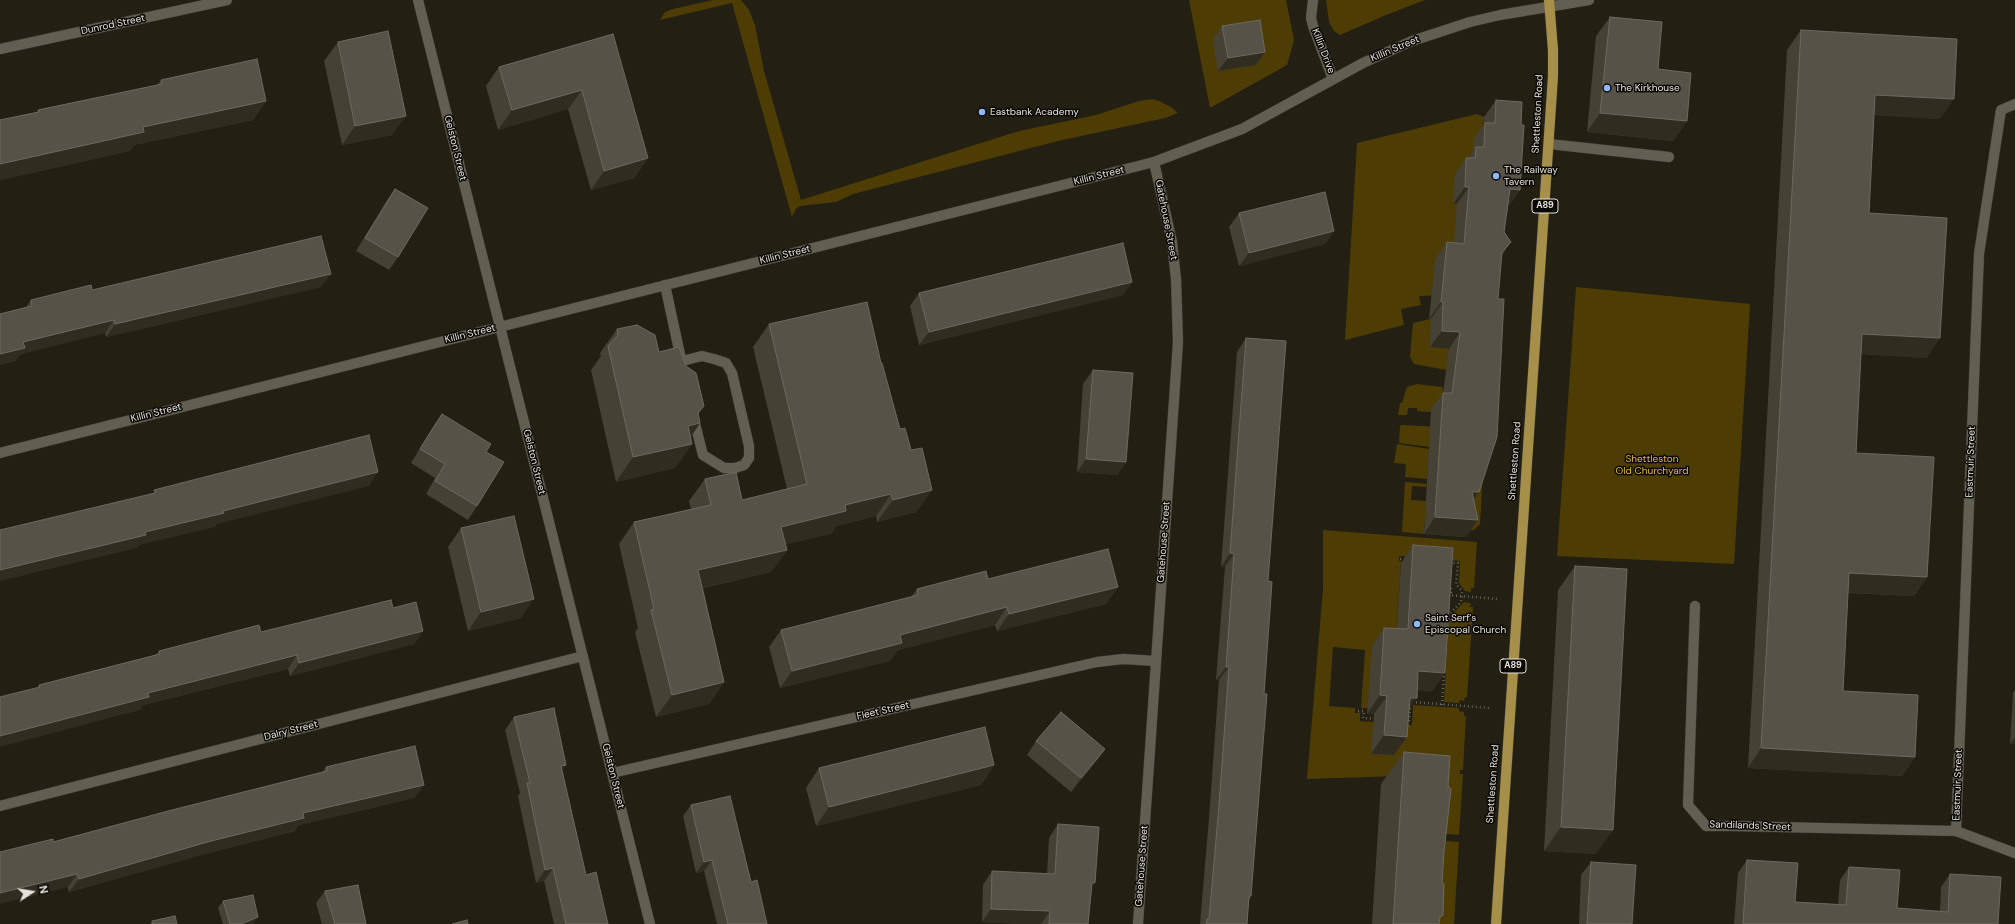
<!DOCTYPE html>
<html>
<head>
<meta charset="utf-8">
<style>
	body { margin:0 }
	#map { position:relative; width:2015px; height:924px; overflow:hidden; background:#231f13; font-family:"DM Sans",sans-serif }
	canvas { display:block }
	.north { position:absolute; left:12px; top:872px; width:40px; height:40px; -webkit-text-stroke:3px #0a0905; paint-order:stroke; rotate:78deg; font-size:11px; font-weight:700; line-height:16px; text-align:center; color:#e4e2da }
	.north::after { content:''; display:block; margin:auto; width:14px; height:18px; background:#e4e2da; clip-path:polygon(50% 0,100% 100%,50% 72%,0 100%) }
</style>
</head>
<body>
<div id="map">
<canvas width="2015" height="924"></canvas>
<div class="north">N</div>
</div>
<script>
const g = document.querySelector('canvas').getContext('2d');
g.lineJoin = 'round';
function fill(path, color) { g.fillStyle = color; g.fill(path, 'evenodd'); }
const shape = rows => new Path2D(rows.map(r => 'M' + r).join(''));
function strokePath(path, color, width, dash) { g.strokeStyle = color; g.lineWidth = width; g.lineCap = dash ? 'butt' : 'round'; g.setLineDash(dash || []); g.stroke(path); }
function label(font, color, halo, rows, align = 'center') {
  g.font = font + ' "DM Sans",sans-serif'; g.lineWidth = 3; g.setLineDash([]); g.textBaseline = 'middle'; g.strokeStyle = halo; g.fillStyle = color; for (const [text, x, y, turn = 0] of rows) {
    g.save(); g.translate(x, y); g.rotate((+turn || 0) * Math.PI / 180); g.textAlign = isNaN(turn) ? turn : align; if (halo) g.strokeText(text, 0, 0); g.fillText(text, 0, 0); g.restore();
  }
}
const green = shape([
	[713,0,741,0,749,10,755,25,764,71,801,200,1019,131,1096,115,1139,101,1152,99,1159,101,1171,107,1178,113,1165,118,1058,141,853,194,836,202,800,206,796,209,792,217,732,3,660,20,665,12,673,9],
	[1189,0,1286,0,1294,40,1287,65,1210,108],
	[1326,0,1425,0,1386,15,1340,35,1334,31,1329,22],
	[1477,114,1484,117,1483,140,1472,164,1470,205,1449,295,1419,296,1421,305,1401,309,1404,325,1345,340,1357,143],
	[1576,287,1750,304,1734,564,1557,556],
	[1444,316,1456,349,1452,371,1414,364,1410,357,1413,323],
	[1417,384,1442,387,1443,390,1441,413,1417,411,1417,408,1408,408,1407,415,1398,415,1400,403,1402,403,1407,387],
	[1402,425,1441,427,1430,447,1399,443,1400,426],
	[1397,444,1429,449,1427,479,1405,477,1406,464,1394,463],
	[1484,454,1480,524,1474,530,1465,529,1473,505,1475,485],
	[1405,482,1427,484,1426,487,1412,486,1411,500,1426,501,1424,534,1402,532],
	[1323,530,1477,542,1474,588,1471,588,1471,592,1465,591,1459,583,1460,561,1399,556,1399,561,1401,561,1396,648,1368,708,1361,708,1365,650,1333,647,1329,706,1355,708,1355,713,1360,713,1360,721,1412,725,1413,705,1459,708,1459,711,1464,712,1464,716,1466,716,1463,770,1460,770,1460,774,1463,774,1459,835,1424,832,1428,775,1307,779,1323,589],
	[1464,602,1471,603,1470,607,1473,607,1467,697,1465,697,1464,701,1460,700,1459,703,1444,702,1449,618],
	[1424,839,1459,842,1454,924,1421,924]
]);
const path = shape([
	[1400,559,1406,559],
	[1449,586,1451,586,1451,596],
	[1448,595,1497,599],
	[1448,616,1461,602,1462,596,1462,591,1456,584,1458,563,1449,563],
	[1412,702,1490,708],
	[1442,705,1444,673],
	[1358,711,1364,711,1363,718,1377,719],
	[1406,722,1409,722,1410,707]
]);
const lane = shape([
	[1549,144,1669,157],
	[665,285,681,359],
	[682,361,702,356,714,359,726,363,732,373,749,446,749,458,744,465,735,468,724,468,703,455,693,416],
	[1695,606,1688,805,1706,826,1733,826]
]);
const street = shape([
	[418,0,650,924],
	[1313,0,1311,18,1313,26,1333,79],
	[0,49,227,0],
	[612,773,1097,662,1123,659,1156,661],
	[0,806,583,656],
	[1733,826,1956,831,2015,853],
	[1956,831,1979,254,2001,110,2015,104],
	[1138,924,1178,342,1176,279,1172,242,1154,162]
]);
const secondary = shape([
	[0,453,1154,162,1242,129,1363,63,1412,41,1470,22,1500,15,1589,0]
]);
const primary = shape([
	[1496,924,1553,76,1553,50,1549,0]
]);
const wall = shape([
	[1610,17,1658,69,1687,121,1673,141,1587,132,1596,36],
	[1222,26,1265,52,1256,65,1218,71,1213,39],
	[1801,30,1940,119,1874,115,1869,213,1927,358,1861,354,1856,453,1927,577,1914,596,1848,593,1843,691,1915,757,1902,776,1748,768,1787,50],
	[613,34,635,178,591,190,568,109,498,130,486,86,499,67],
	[338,42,392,135,342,145,324,61],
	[161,80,266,101,253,120,134,145,130,151,0,180,0,120,37,112,38,110,157,85],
	[1496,100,1521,125,1520,190,1508,207,1504,232,1511,242,1502,255,1479,492,1474,500,1466,537,1424,534,1431,409,1443,393,1449,349,1430,347,1431,319,1429,319,1435,259,1447,242,1454,243,1457,204,1453,204,1455,174,1466,158,1468,158,1473,151,1473,140,1484,124,1484,117],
	[395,189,398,257,389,270,356,251,386,202],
	[1239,213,1334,231,1325,244,1239,266,1229,227],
	[1132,282,1123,295,919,345,910,306,919,293],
	[321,287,106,337,105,333,21,354,15,361,0,365,0,314,26,307,31,300,92,290],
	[769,324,881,363,900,429,911,450,932,490,916,512,877,522,876,516,836,526,831,534,785,544,787,550,771,572,703,588,724,682,709,704,656,717,635,632,638,628,619,544,634,522,691,509,689,501,705,479,742,500,787,489,753,347],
	[617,329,659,352,686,366,704,406,698,414,700,423,691,437,692,444,675,468,616,482,591,370,601,356,600,353],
	[1246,338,1268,581,1264,694,1251,896,1249,900,1247,924,1200,924,1209,818,1219,680,1216,680,1225,567,1221,567,1237,352],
	[1093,370,1126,462,1117,475,1077,472,1083,384],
	[442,414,486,452,477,506,468,520,426,494,435,478,411,463,432,428],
	[461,528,521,618,468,631,448,547],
	[1413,545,1433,691,1417,690,1409,710,1407,737,1394,755,1371,754,1374,714,1367,714,1372,646,1384,628,1397,629,1401,563],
	[1575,566,1596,854,1544,851,1558,590],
	[988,579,1118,587,1106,604,997,631,995,625,898,650,890,661,780,688,769,647,781,630,911,597,917,589],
	[393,608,423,631,414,644,290,676,288,669,143,705,140,710,37,688,39,685,155,655,159,651,261,632],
	[2015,690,2015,744,2010,744,2013,693],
	[514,717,562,770,586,875,608,924,554,924,544,881,536,883,518,796,520,793,505,730],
	[1036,741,1105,749,1096,762,1071,792,1027,755],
	[1404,752,1448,786,1439,924,1372,924,1381,784],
	[994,765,981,785,816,826,806,788,819,768],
	[326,767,424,785,414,798,299,825,295,831,201,855,69,892,53,842,322,772],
	[691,805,751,882,767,924,717,924,704,871,696,873,683,816],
	[1058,824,1092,888,1088,924,1022,924,982,922,983,885,992,871,1047,874,1049,838],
	[1747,860,1795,902,1838,904,1840,880,1849,867,1897,908,1940,911,1941,887,1950,874,1998,924,1734,924,1738,873],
	[1591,862,1632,924,1579,924,1581,875],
	[325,891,366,924,322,924,316,903],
	[223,901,253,924,223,924,218,908]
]);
const shadedWall = shape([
	[1265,52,1256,65,1218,71,1228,58],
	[582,90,568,109,498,130,512,110],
	[1875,95,1954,99,1940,119,1862,114],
	[266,101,253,120,134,145,130,151,0,180,0,164,143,127],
	[1600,113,1687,121,1673,141,1587,132],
	[406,116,392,135,342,145,355,126],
	[648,158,635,178,591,190,604,171],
	[1465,187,1469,187,1457,204,1453,204],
	[1510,189,1520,190,1508,207,1498,206],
	[1334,231,1325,244,1239,266,1249,253],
	[331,274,321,287,106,337,115,324],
	[1132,282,1123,295,919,345,929,332],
	[1441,302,1443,302,1431,319,1429,319],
	[114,320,105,333,21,354,15,361,0,365,0,354,23,342],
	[1442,331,1460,332,1449,349,1430,347],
	[1862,334,1940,338,1927,358,1849,353],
	[704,406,690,425,700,423,684,446,692,444,675,468,616,482,633,457,698,413],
	[1086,459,1126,462,1117,475,1077,472],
	[378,472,369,486,217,524,215,527,139,545,137,548,0,581,0,570,145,532,223,511],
	[932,490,916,512,877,522,893,500],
	[1472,492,1479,492,1467,509],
	[891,494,876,516,836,526,831,534,766,549,781,527,845,505],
	[1435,517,1478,520,1466,537,1424,534],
	[787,550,771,572,683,592,698,570],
	[1230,553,1234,554,1225,567,1221,567],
	[1849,573,1927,577,1914,596,1836,592],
	[1118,587,1106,604,997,631,1009,614],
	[534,599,521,618,468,631,481,612],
	[1007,607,995,625,898,650,890,661,780,688,792,671,900,635],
	[423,631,414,644,290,676,299,663],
	[297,655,288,669,143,705,140,710,0,747,0,736,148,693],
	[1226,667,1229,667,1219,680,1216,680],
	[1418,671,1445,673,1433,691,1406,689],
	[724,682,709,704,656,717,672,695],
	[1380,695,1387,696,1374,714,1367,714],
	[1410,698,1417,698,1404,716],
	[1384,735,1407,737,1394,755,1371,754],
	[2015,737,2015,744,2010,744],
	[1761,748,1915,757,1902,776,1748,768],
	[1105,749,1096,762,1071,792,1081,778],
	[566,765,557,778,561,766],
	[994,765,981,785,816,826,829,807],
	[424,785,414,798,299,825,295,831,201,855,69,892,79,879,303,813],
	[1561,827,1613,830,1596,854,1544,851],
	[712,860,704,871,696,873,704,862],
	[553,868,544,881,536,883,545,870],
	[77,874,68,887,0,904,0,893],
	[991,909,1050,911,1041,924,1022,924,982,922],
	[258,917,253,924,241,924]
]);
const building = shape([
	[1610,17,1662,22,1658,69,1691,73,1687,121,1600,113,1610,17],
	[1260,20,1265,52,1228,58,1222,26,1260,20],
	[1801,30,1957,39,1954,99,1875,95,1869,213,1947,218,1940,338,1862,334,1859,393,1856,453,1934,457,1927,577,1849,573,1843,691,1918,695,1915,757,1761,748,1801,30],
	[388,31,406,116,355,126,338,42,388,31],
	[613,34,648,158,604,171,582,90,512,110,499,67,613,34],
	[257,59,266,101,143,127,144,132,0,164,0,120,39,112,38,110,162,84,161,80,257,59],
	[1496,100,1522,102,1521,125,1524,125,1520,190,1510,189,1504,232,1511,242,1502,252,1498,299,1504,299,1497,437,1479,492,1472,492,1478,520,1435,517,1443,393,1452,393,1460,332,1442,331,1443,302,1441,302,1447,242,1464,244,1469,187,1465,187,1466,158,1475,158,1476,147,1484,147,1485,123,1495,123,1496,100],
	[395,189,428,208,398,257,365,238,395,189],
	[1325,192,1334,231,1249,253,1239,213,1325,192],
	[321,236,331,274,115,324,114,320,23,342,25,348,0,354,0,314,32,306,31,300,91,285,92,290,321,236],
	[1123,243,1132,282,929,332,919,293,1123,243],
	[867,302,881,363,882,363,900,429,905,428,911,450,922,448,932,490,893,500,891,494,845,505,846,511,781,527,787,550,698,570,724,682,672,695,651,610,654,609,634,522,711,505,705,479,736,472,742,500,807,484,769,324,867,302],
	[637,325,655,335,659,352,679,347,686,366,696,373,704,406,698,413,700,423,688,426,692,444,633,457,608,346,618,335,617,329,637,325],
	[1246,338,1286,341,1268,581,1272,582,1264,694,1267,694,1251,896,1249,896,1247,924,1206,924,1207,919,1209,919,1219,805,1229,667,1226,667,1234,554,1230,553,1246,338],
	[1093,370,1133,373,1126,462,1086,459,1093,370],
	[442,414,491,444,486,452,504,462,477,506,435,481,445,464,420,449,442,414],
	[369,435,378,472,223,511,224,513,145,532,146,535,0,570,0,530,155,493,154,490,369,435],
	[514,516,534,599,481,612,461,528,514,516],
	[1413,545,1453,548,1445,673,1418,671,1417,698,1410,698,1407,737,1384,735,1387,696,1380,695,1384,628,1408,629,1413,545],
	[1108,549,1118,587,1009,614,1007,607,900,635,902,643,792,671,781,630,918,595,917,589,986,571,988,579,1108,549],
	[1575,566,1627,569,1613,830,1561,827,1575,566],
	[391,600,393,608,416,602,423,631,299,663,297,655,148,693,149,697,0,736,0,697,40,687,39,685,160,654,159,651,259,625,261,632,391,600],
	[554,708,566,765,561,766,586,875,596,872,608,924,566,924,553,868,545,870,527,783,530,783,514,717,554,708],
	[1061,712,1105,749,1081,778,1036,741,1061,712],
	[985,727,994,765,829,807,819,768,985,727],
	[415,746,424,785,303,813,304,818,211,841,79,879,77,874,0,893,0,852,53,839,53,842,172,810,327,771,326,767,415,746],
	[1404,752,1450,756,1448,786,1451,789,1444,852,1442,882,1444,884,1443,915,1440,917,1439,924,1393,924,1404,752],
	[730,796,751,882,757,880,767,924,728,924,712,860,704,862,691,805,730,796],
	[1058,824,1099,827,1095,883,1092,883,1088,924,1049,924,1050,911,991,909,992,871,1055,874,1058,824],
	[1747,860,1798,863,1795,902,1846,905,1849,867,1900,870,1897,908,1948,912,1950,874,2001,877,1998,924,1743,924,1747,860],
	[1591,862,1636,865,1632,924,1587,924,1591,862],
	[358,885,366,924,335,924,325,891,358,885],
	[253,895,258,917,241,924,230,924,223,901,253,895],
	[175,916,177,924,152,924,152,921,175,916],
	[467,920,468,924,452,924,467,920]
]);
const markers = [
	[1607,88,4,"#91b8fd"],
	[982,112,4,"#91b8fd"],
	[1496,176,4,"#91b8fd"],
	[1417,624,4,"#91b8fd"]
];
const shields = [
	[1545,206,26],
	[1513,666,26]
];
const shieldNames = [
	["A89",1545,206],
	["A89",1513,666]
];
const streetNames = [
	["Dunrod Street",113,25,-12],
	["Killin Street",1395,49,-23],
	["Killin Drive",1323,51,69],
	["Shettleston Road",1538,114,-87],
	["Gelston Street",455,148,76],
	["Killin Street",1099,176,-14],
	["Gatehouse Street",1166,220,79],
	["Killin Street",785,255,-14],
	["Killin Street",470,334,-14],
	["Killin Street",156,413,-14],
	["Shettleston Road",1515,461,-86],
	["Gelston Street",534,462,76],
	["Eastmuir Street",1971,462,-88],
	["Gatehouse Street",1164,542,-86],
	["Fleet Street",883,711,-13],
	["Dalry Street",291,731,-14],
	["Gelston Street",613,776,76],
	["Shettleston Road",1493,784,-86],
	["Eastmuir Street",1958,785,-88],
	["Sandilands Street",1750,826,2],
	["Gatehouse Street",1142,866,-86]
];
const poiNames = [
	["The Kirkhouse",1615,88],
	["Eastbank Academy",990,112],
	["The Railway",1504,170],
	["Tavern",1504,182],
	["Saint Serf's",1425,618],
	["Episcopal Church",1425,630]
];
const parkNames = [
	["Shettleston",1652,459],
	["Old Churchyard",1652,471]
];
fill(green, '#4d3d05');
strokePath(lane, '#3c3932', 11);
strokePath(street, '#3c3932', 11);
strokePath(secondary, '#3c3932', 11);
strokePath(primary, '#3c3932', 11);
strokePath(path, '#666358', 2.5, [1, 3]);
strokePath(lane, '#625e51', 10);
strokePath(street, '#625e51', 10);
strokePath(secondary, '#625e51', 10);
strokePath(primary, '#a69049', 10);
fill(wall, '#454135');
fill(shadedWall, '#302c20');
fill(building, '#565247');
strokePath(building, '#6c695e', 1);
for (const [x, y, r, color] of markers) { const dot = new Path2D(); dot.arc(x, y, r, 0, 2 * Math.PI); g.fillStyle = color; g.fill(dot); strokePath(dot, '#0a0905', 1.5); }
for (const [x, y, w] of shields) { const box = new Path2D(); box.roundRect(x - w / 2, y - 7, w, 14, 3); g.fillStyle = '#0a0905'; g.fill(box); strokePath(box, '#e4e2da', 1); }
label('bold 9px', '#e4e2da', null, shieldNames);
label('10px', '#e4e2da', '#0a0905', streetNames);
label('10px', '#e4e2da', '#0a0905', poiNames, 'left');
label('10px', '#e6bd37', '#0a0905', parkNames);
</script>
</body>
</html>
